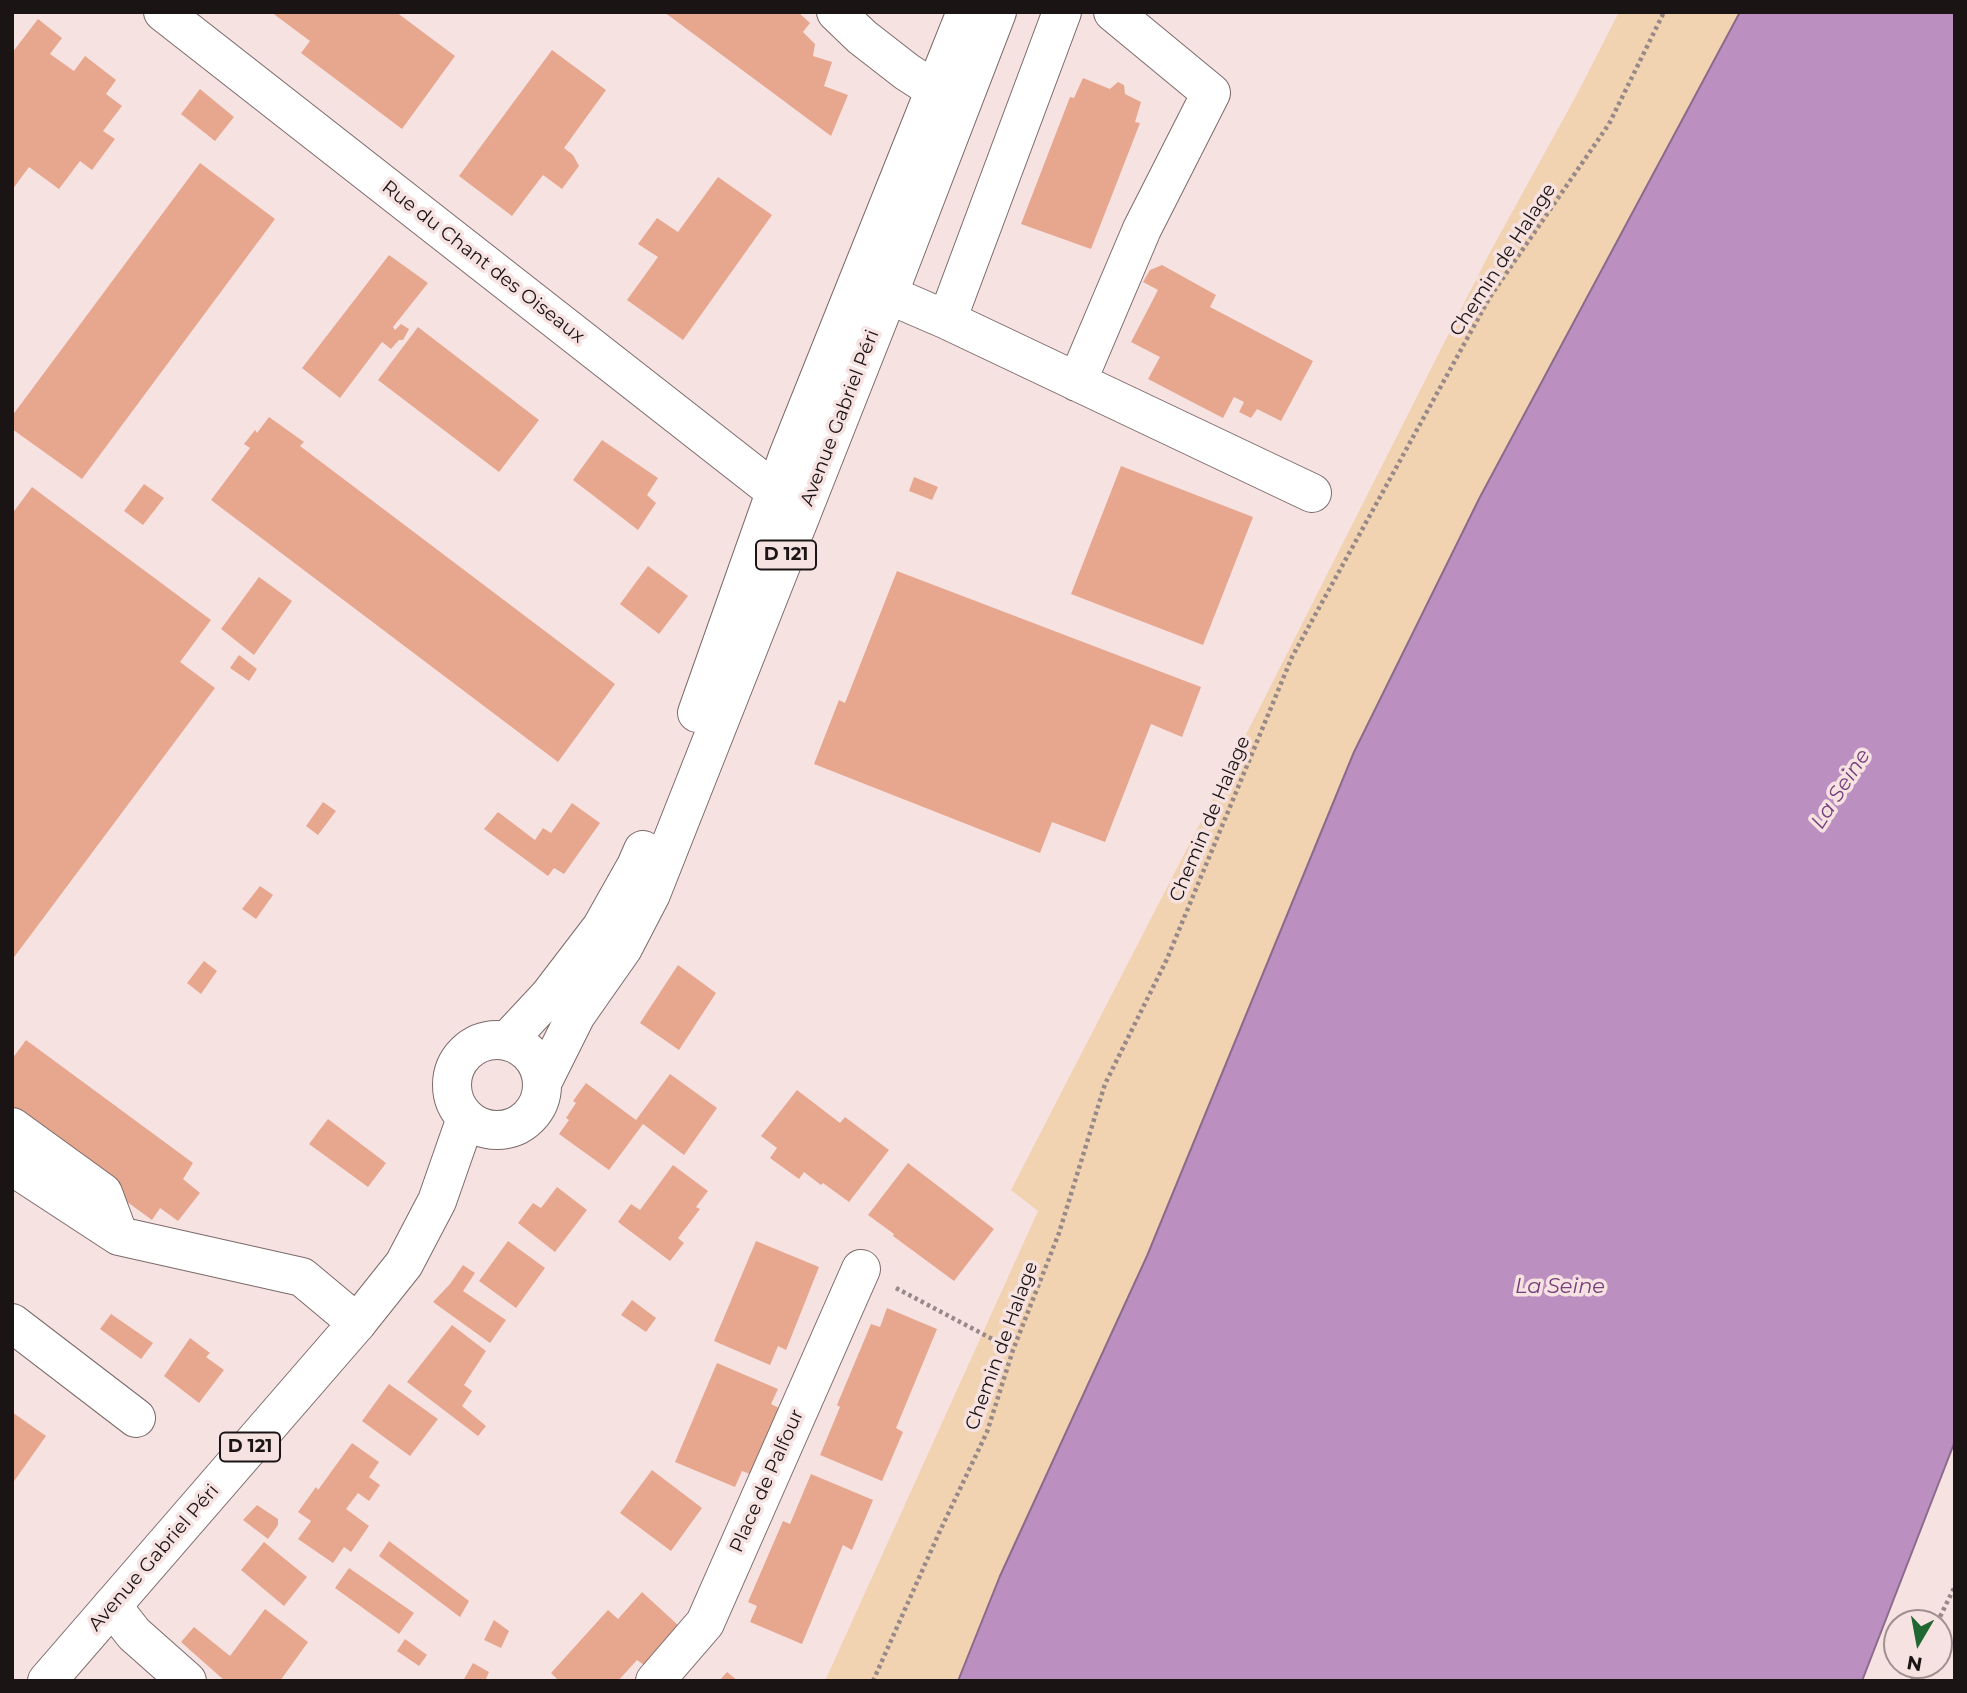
<!DOCTYPE html>
<html>
<head>
<meta charset="utf-8">
<style>
	body { margin:0 }
	#map { position:relative; width:1967px; height:1693px; overflow:hidden; background:#f7e2e2; font-family:Montserrat,sans-serif }
	canvas { display:block }
	.frame { position:absolute; inset:0; border:14px solid #1b1414; pointer-events:none }
	.north { position:absolute; left:1883px; top:1609px; width:70px; height:70px; box-sizing:border-box; background:#f7e2e2; border:2px solid #9f9090; border-radius:50%; rotate:190deg; font-size:19px; font-weight:700; line-height:28px; text-align:center; color:#1b1414 }
	.north::after { content:''; display:block; margin:auto; width:24px; height:32px; background:#216732; clip-path:polygon(50% 0,100% 100%,50% 72%,0 100%) }
</style>
</head>
<body>
<div id="map">
<canvas width="1967" height="1693"></canvas>
<div class="frame"></div>
<div class="north">N</div>
</div>
<script>
const g = document.querySelector('canvas').getContext('2d');
g.lineJoin = 'round';
function fill(path, color) { g.fillStyle = color; g.fill(path, 'evenodd'); }
const shape = rows => new Path2D(rows.map(r => 'M' + r).join(''));
function strokePath(path, color, width, dash) { g.strokeStyle = color; g.lineWidth = width; g.lineCap = dash ? 'butt' : 'round'; g.setLineDash(dash || []); g.stroke(path); }
function label(font, color, halo, rows, align = 'center') {
  g.font = font + ' Montserrat,sans-serif'; g.lineWidth = 7; g.setLineDash([]); g.textBaseline = 'middle'; g.strokeStyle = halo; g.fillStyle = color; for (const [text, x, y, turn = 0] of rows) {
    g.save(); g.translate(x, y); g.rotate((+turn || 0) * Math.PI / 180); g.textAlign = isNaN(turn) ? turn : align; if (halo) g.strokeText(text, 0, 0); g.fillText(text, 0, 0); g.restore();
  }
}
const green = shape([
	[1619,12,1740,12,1480,497,1354,752,1147,1256,1000,1576,958,1681,825,1681,1038,1211,1011,1190,1260,707,1489,254,1576,96]
]);
const water = shape([
	[1740,12,1955,12,1955,1441,1862,1681,958,1681,1000,1576,1147,1256,1354,752,1480,497,1740,12]
]);
const building = shape([
	[271,12,396,12,455,56,402,129,301,53,310,41],
	[664,12,798,12,810,23,803,32,815,44,813,56,832,62,824,86,848,95,831,136],
	[38,19,62,38,50,54,74,71,85,56,116,80,106,94,122,106,103,131,115,139,92,170,80,161,59,189,29,167,12,190,12,53],
	[552,50,606,90,564,148,573,155,579,166,562,189,543,175,512,216,459,176],
	[1083,78,1110,89,1118,82,1124,85,1125,94,1141,102,1135,122,1140,123,1091,249,1021,224,1070,97,1074,98],
	[200,89,234,117,215,141,181,114],
	[200,163,275,219,82,479,12,429,12,416],
	[718,177,772,215,683,340,627,300,658,257,638,244,657,218,678,232],
	[389,255,428,283,393,327,395,330,401,324,409,329,403,340,399,340,391,349,382,342,340,398,302,368],
	[1162,265,1216,295,1210,307,1313,361,1281,421,1257,409,1251,418,1239,412,1244,402,1234,397,1223,418,1148,379,1160,357,1131,342,1158,290,1143,282,1150,270],
	[418,327,539,420,499,472,378,380],
	[269,417,304,442,300,446,615,684,558,762,211,500,250,448,244,444,255,430,257,433],
	[602,440,658,478,647,495,656,503,638,530,573,480],
	[1121,466,1253,517,1203,645,1071,594],
	[914,477,938,487,932,500,909,491],
	[144,484,164,498,143,525,124,511],
	[32,487,211,620,180,662,215,688,12,960,12,514],
	[648,566,688,596,659,634,620,604],
	[897,571,1201,687,1182,737,1151,724,1105,842,1052,822,1040,853,814,764,839,700,845,703],
	[259,577,292,601,254,655,221,629],
	[239,655,257,669,249,681,230,668],
	[323,802,336,811,318,835,306,826],
	[572,803,600,823,564,874,554,868,548,876,484,829,498,812,535,840,543,828,551,833],
	[260,886,273,895,256,919,242,909],
	[204,961,217,971,201,994,187,983],
	[678,965,716,993,679,1050,640,1023],
	[26,1040,193,1163,183,1179,200,1193,178,1221,160,1208,152,1220,12,1118,12,1059],
	[670,1074,717,1108,684,1155,643,1124,609,1170,559,1134,569,1120,566,1118,576,1103,573,1101,586,1083,636,1120],
	[797,1090,840,1123,845,1117,889,1150,849,1202,823,1183,821,1185,804,1172,799,1179,770,1158,777,1148,761,1136],
	[328,1119,386,1163,368,1187,309,1144],
	[908,1163,994,1229,954,1281,893,1236,894,1234,868,1215],
	[673,1165,708,1191,696,1207,700,1209,678,1238,684,1243,670,1261,618,1222,631,1204,640,1210],
	[557,1187,587,1210,555,1252,518,1223,533,1203,541,1208],
	[508,1241,545,1268,516,1308,479,1281],
	[756,1241,819,1267,786,1350,778,1346,770,1365,714,1341],
	[463,1265,475,1273,463,1291,506,1320,490,1343,433,1302,450,1284],
	[632,1300,656,1318,646,1332,621,1315],
	[887,1308,937,1329,896,1428,903,1432,882,1481,820,1455,840,1407,837,1405,871,1324,880,1327],
	[111,1314,153,1343,141,1359,100,1329],
	[452,1325,486,1351,464,1385,472,1391,462,1406,486,1426,478,1436,407,1382],
	[190,1338,210,1353,206,1357,224,1370,199,1403,164,1376],
	[717,1363,778,1389,771,1404,781,1409,750,1474,742,1471,735,1487,675,1462],
	[389,1384,438,1419,410,1456,362,1421],
	[12,1412,46,1436,12,1484],
	[352,1443,379,1462,369,1477,380,1485,369,1501,358,1493,346,1509,369,1526,351,1552,344,1547,333,1563,298,1539,311,1521,298,1512,316,1487,318,1490],
	[652,1470,702,1508,671,1551,620,1513],
	[811,1474,873,1500,852,1550,843,1545,802,1644,750,1622,757,1606,748,1602,783,1521,790,1524],
	[257,1505,278,1519,278,1525,268,1539,243,1520],
	[389,1541,469,1601,460,1617,379,1556],
	[264,1542,307,1577,284,1606,241,1570],
	[349,1568,414,1613,399,1634,335,1588],
	[642,1592,679,1626,644,1665,637,1660,618,1681,559,1681,551,1673,608,1610,618,1619],
	[265,1609,308,1642,280,1681,225,1681,181,1642,194,1627,230,1656],
	[494,1620,509,1631,501,1648,484,1640],
	[405,1639,427,1655,419,1666,397,1651],
	[473,1663,489,1672,485,1681,463,1681],
	[727,1672,738,1681,719,1681]
]);
const path = shape([
	[896,1288,1013,1350],
	[1937,1623,1955,1586],
	[873,1681,939,1533,987,1432,1013,1350,1059,1233,1105,1084,1167,959,1292,657,1490,297,1609,124,1664,12],
	[1912,1681,1918,1665]
]);
const minor = shape([
	[163,12,776,492,802,508],
	[836,12,862,37,907,72,935,90,962,101],
	[859,282,947,320,1312,493],
	[947,320,1062,12],
	[1077,382,1142,229,1211,93,1113,12],
	[12,1127,103,1193,119,1236],
	[12,1166,119,1236,302,1277,357,1323],
	[12,1323,136,1418],
	[112,1606,134,1634,187,1681],
	[655,1681,705,1623,861,1269]
]);
const major = shape([
	[697,713,788,456,966,12],
	'452 1085a45 45 0 1 1 90 0a45 45 0 1 1-90 0Z',
	[507,1041,549,996,601,928,636,866,643,850],
	[543,1081,576,1015,623,948,651,894,888,295,997,12],
	[47,1681,357,1323,404,1264,437,1201,466,1118]
]);
const shields = [
	[786,555,60],
	[250,1447,60]
];
const shieldNames = [
	["D 121",786,555],
	["D 121",250,1447]
];
const streetNames = [
	["Chemin de Halage",1503,260,-57],
	["Rue du Chant des Oiseaux",483,262,38],
	["Avenue Gabriel Péri",840,418,-69],
	["Chemin de Halage",1210,819,-67],
	["Chemin de Halage",1002,1346,-70],
	["Place de Palfour",767,1481,-66],
	["Avenue Gabriel Péri",154,1558,-49]
];
const waterNames = [
	["La Seine",1841,789,-57],
	["La Seine",1560,1287]
];
fill(green, '#f1d2b1');
fill(water, '#bb90c0');
strokePath(water, '#8b6b8c', 2);
fill(building, '#e6a78e');
strokePath(minor, '#7c6a6a', 40);
strokePath(major, '#7c6a6a', 40);
strokePath(path, '#988989', 4.5, [3.5, 3.5]);
strokePath(minor, '#fff', 38);
strokePath(major, '#fff', 38);
for (const [x, y, w] of shields) { const box = new Path2D(); box.roundRect(x - w / 2, y - 14.5, w, 29, 5); g.fillStyle = '#f7e2e2'; g.fill(box); strokePath(box, '#1b1414', 2); }
label('bold 18px', '#1b1414', null, shieldNames);
label('19px', '#1b1414', '#f7e2e2', streetNames);
label('italic 21px', '#753f7c', '#f7e2e2', waterNames);
</script>
</body>
</html>
